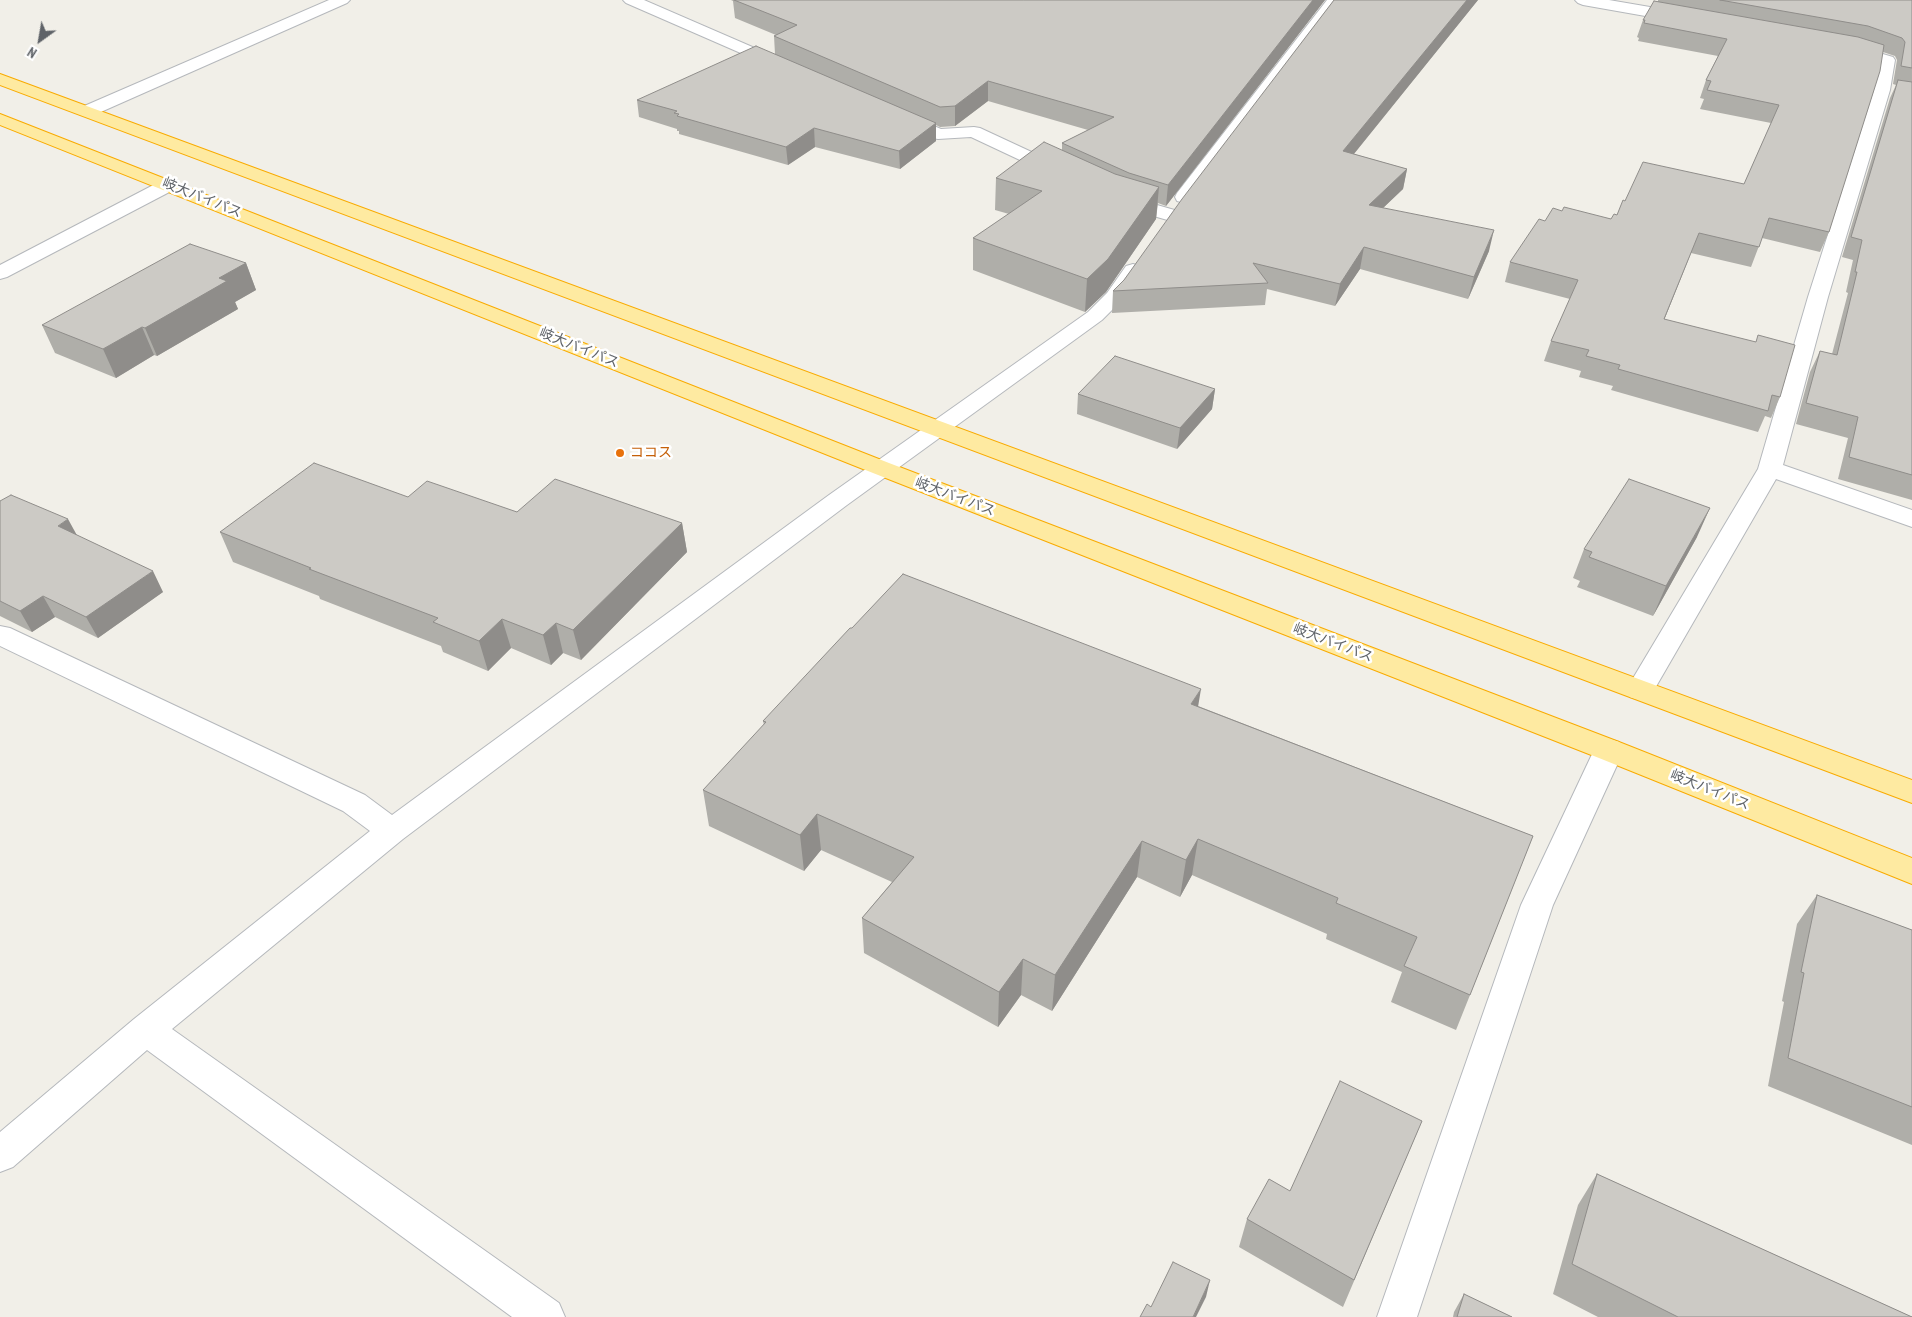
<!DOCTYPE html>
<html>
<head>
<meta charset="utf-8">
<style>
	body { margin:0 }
	#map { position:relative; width:1912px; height:1317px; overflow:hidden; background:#f1efe8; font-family:"PT Sans Narrow",sans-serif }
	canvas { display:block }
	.north { position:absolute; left:15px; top:15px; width:50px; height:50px; -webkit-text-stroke:4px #fff; paint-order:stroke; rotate:212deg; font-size:14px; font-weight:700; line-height:20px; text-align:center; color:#5f6368 }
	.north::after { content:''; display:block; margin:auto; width:18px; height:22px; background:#5f6368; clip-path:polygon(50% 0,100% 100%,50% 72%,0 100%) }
</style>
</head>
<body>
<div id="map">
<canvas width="1912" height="1317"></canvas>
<div class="north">N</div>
</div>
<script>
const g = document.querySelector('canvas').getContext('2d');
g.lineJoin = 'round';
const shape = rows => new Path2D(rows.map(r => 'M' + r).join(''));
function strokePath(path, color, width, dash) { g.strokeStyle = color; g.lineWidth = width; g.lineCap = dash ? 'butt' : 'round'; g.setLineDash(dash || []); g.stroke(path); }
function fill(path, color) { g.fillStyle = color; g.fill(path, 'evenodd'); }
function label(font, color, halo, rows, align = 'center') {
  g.font = font + ' "PT Sans Narrow","Noto Sans JP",sans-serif'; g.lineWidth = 5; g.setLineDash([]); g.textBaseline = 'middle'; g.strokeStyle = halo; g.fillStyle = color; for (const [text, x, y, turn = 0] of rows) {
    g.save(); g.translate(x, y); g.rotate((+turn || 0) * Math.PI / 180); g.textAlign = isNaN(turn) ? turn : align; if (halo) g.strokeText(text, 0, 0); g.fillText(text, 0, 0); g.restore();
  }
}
const minor = shape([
	[329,0,350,0,347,3,94,115,88,116,82,115,79,111,82,107,329,0],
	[623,0,644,0,787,62,789,65,787,68,775,68,626,3,623,0],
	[1327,0,1343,0,1191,201,1184,203,1177,201,1175,197,1177,193,1327,0],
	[1575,0,1609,0,1685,13,1690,15,1693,18,1690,21,1685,23,1583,5,1578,3,1575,0],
	[1845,43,1893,57,1895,60,1890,90,1828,297,1783,465,1912,510,1912,527,1776,479,1650,697,1640,700,1630,697,1626,690,1758,469,1808,297,1874,90,1878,63,1839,51,1837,48,1839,45,1845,43],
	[903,113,941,129,974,127,980,128,1066,168,1069,172,1066,176,1060,178,1054,176,971,137,938,139,932,138,897,122,894,118,897,114,903,113],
	[170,178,177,180,179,184,177,188,7,277,0,279,0,265,163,180,170,178],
	[1122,195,1178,211,1181,215,1178,219,1171,221,1115,205,1113,201,1115,197,1122,195],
	[1133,264,1140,266,1143,270,1121,301,1102,320,847,505,403,839,172,1029,559,1303,565,1317,512,1317,147,1050,13,1167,0,1172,0,1132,134,1019,370,831,343,811,0,646,0,626,10,628,365,795,392,815,829,495,1088,312,1107,293,1126,266,1133,264],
	[1609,739,1619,742,1624,750,1553,905,1417,1317,1377,1317,1521,905,1594,750,1599,742,1609,739]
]);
const trunk = shape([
	[0,74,1912,780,1912,803,0,85,0,74],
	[0,114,889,463,1619,742,1912,858,1912,884,1599,758,873,473,0,125,0,114]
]);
const wall = shape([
	[731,0,1325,0,1166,206,1158,203,1156,219,1106,292,1085,312,973,270,973,238,1009,214,995,210,996,178,1062,150,1062,143,1088,130,988,101,955,126,940,127,936,125,936,141,900,169,815,147,788,165,679,134,679,131,677,131,677,129,639,117,637,100,775,54,774,36,776,35,735,18,733,1],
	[1334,0,1478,0,1354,154,1407,169,1403,189,1383,208,1489,251,1468,299,1360,269,1335,306,1267,289,1265,305,1112,313,1113,291,1124,280],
	[1658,0,1912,0,1912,500,1838,479,1848,438,1796,424,1810,372,1820,351,1832,354,1848,293,1846,292,1853,260,1842,257,1890,98,1896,85,1893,84,1897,60,1895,56,1883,52,1829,232,1820,252,1762,238,1751,267,1691,253,1664,320,1780,397,1771,418,1765,416,1758,432,1611,390,1613,386,1579,377,1581,371,1544,361,1551,341,1570,299,1505,282,1510,262,1545,221,1562,211,1611,219,1617,215,1625,201,1744,184,1771,123,1700,109,1704,99,1700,98,1706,80,1718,56,1638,41,1639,38,1637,37,1643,20,1658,2],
	[246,263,256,290,235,302,238,309,157,356,154,355,116,378,55,353,42,325],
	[1215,389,1212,409,1177,449,1077,414,1078,394],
	[408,497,517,512,682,523,687,552,581,660,563,653,551,665,511,648,488,671,443,652,441,646,320,599,319,596,233,562,220,532],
	[0,501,77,535,163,592,98,638,55,617,32,632,0,616],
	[1697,537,1653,616,1577,587,1580,581,1573,578,1584,549],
	[1198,706,1533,836,1470,995,1456,1030,1391,1002,1402,972,1326,939,1327,934,1192,875,1180,897,1137,877,1052,1011,1021,995,998,1027,864,953,862,918,892,882,821,850,804,871,709,826,703,790,764,725,763,721],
	[1817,895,1912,930,1912,1145,1768,1086,1784,1002,1782,1001,1797,924],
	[1422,1121,1343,1307,1239,1247,1247,1219],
	[1597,1174,1912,1317,1598,1317,1553,1294,1578,1205],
	[1464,1294,1512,1317,1453,1317,1454,1312]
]);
const shadedWall = shape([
	[1313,0,1325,0,1166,206,1168,185],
	[1467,0,1478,0,1340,171,1343,151],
	[988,81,988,101,955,126,955,106],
	[936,123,936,141,900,169,899,151],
	[814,128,815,147,788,165,786,147],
	[1407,169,1403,189,1364,226,1369,205],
	[1159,187,1156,219,1106,292,1085,312,1087,279],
	[1494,230,1489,251,1468,299,1474,277],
	[1699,233,1691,253,1656,340,1664,319],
	[1364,247,1360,269,1335,306,1340,284],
	[246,263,256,290,235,302,238,309,157,356,145,328,219,278],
	[142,327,154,355,116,378,103,349],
	[1215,389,1212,409,1177,449,1180,428],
	[1710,508,1697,537,1653,616,1666,586],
	[68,519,79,539,58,526],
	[682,523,687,552,581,660,573,630],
	[153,571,163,592,98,638,86,617],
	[43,596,55,617,32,632,20,611],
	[502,619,511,648,488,671,479,641],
	[556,623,563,653,551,665,543,635],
	[1201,689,1195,725,1191,704],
	[817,814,821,850,804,871,800,835],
	[1198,839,1192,875,1180,897,1186,860],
	[1142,841,1137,877,1052,1011,1055,975],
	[1023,959,1021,995,998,1027,999,992],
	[1210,1280,1206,1297,1196,1317,1193,1317]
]);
const building = shape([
	[734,0,1313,0,1168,185,1129,173,1062,143,1114,117,988,81,955,106,940,107,774,36,797,25,734,0],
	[1334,0,1467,0,1343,151,1407,169,1369,205,1494,230,1474,277,1364,247,1340,284,1253,263,1268,283,1113,291,1124,280,1182,199,1334,0],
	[1720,0,1912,0,1912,68,1901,66,1905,42,1902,38,1868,26,1720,0],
	[1654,1,1858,37,1884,45,1880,71,1829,232,1769,218,1759,247,1699,233,1664,319,1756,342,1758,335,1795,345,1780,397,1772,395,1768,411,1618,369,1620,365,1586,356,1589,350,1551,341,1578,280,1510,262,1539,219,1545,221,1553,208,1562,211,1564,207,1611,219,1614,214,1617,215,1623,200,1625,201,1643,162,1744,184,1779,105,1707,90,1711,81,1706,80,1727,39,1644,23,1645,20,1643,20,1654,1],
	[756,46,936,123,899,151,814,128,786,147,677,116,679,114,674,113,677,111,637,100,756,46],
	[1898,80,1912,82,1912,475,1849,457,1858,417,1806,403,1820,351,1837,355,1857,272,1855,272,1862,240,1851,237,1898,80],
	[1044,142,1115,174,1159,187,1108,259,1087,279,973,238,1042,191,996,178,1044,142],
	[190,244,246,263,219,278,227,281,145,328,142,327,103,349,42,325,190,244],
	[1115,356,1215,389,1180,428,1078,394,1115,356],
	[314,463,408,497,427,481,517,512,555,479,682,523,573,630,556,623,543,635,502,619,479,641,433,622,438,618,309,569,311,568,220,532,314,463],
	[1629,479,1710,508,1666,586,1589,557,1592,552,1584,549,1629,479],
	[11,495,68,519,58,526,153,571,86,617,43,596,20,611,0,601,0,501,11,495],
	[903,574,1201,689,1191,704,1533,836,1470,995,1404,966,1417,937,1336,903,1338,898,1198,839,1186,860,1142,841,1055,975,1023,959,999,992,862,918,914,857,817,814,800,835,703,790,766,722,763,721,850,628,852,628,903,574],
	[1817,895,1912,930,1912,1107,1788,1058,1804,973,1801,972,1817,895],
	[1340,1081,1422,1121,1354,1280,1247,1219,1269,1179,1290,1191,1340,1081],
	[1597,1174,1912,1317,1678,1317,1572,1264,1597,1174],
	[1173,1262,1210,1280,1193,1317,1140,1317,1147,1304,1151,1307,1173,1262],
	[1464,1294,1512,1317,1457,1317,1464,1294]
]);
const markers = [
	[620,453,5,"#e8710a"]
];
const streetNames = [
	["岐大バイパス",202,198,22],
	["岐大バイパス",579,348,22],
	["岐大バイパス",955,497,21],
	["岐大バイパス",1333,643,21],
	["岐大バイパス",1710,790,22]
];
const foodNames = [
	["ココス",630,453]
];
strokePath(minor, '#b5b8bc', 2);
strokePath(trunk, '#f9ab00', 2);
fill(minor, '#fff');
fill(trunk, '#feeaa1');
fill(wall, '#afaea9');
fill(shadedWall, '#8f8d8a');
fill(building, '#cccac5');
strokePath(building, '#8f8d8a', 1);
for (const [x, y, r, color] of markers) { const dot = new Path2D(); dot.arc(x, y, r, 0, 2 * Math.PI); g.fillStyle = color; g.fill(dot); strokePath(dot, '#fff', 2); }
label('14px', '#5f6368', '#fff', streetNames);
label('14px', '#c56008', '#fff', foodNames, 'left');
</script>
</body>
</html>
